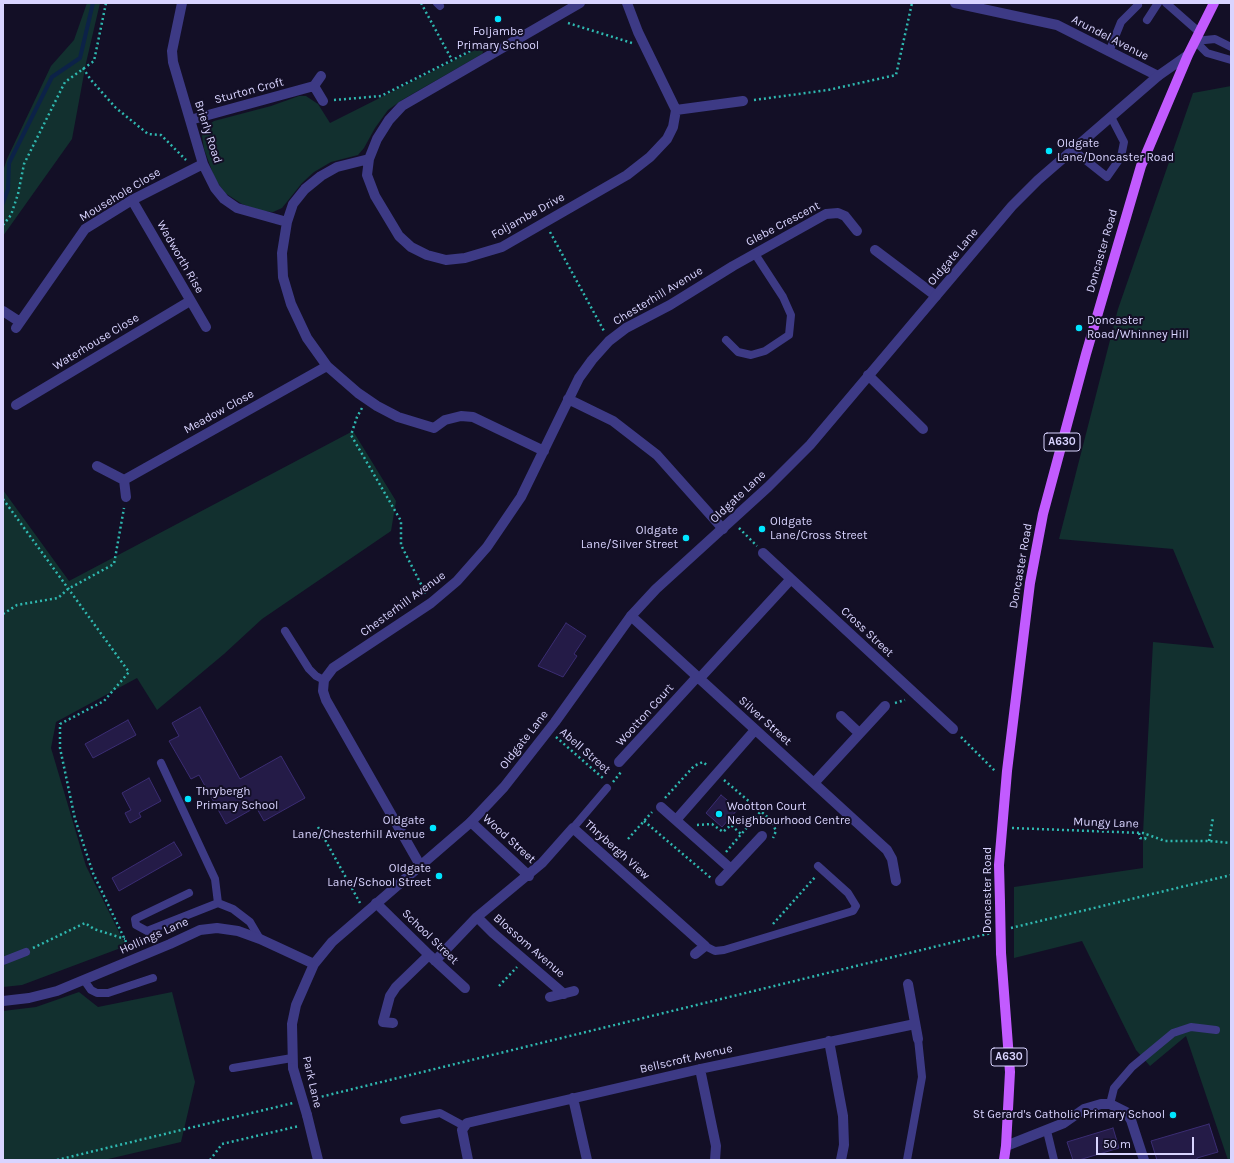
<!DOCTYPE html>
<html>
<head>
<meta charset="utf-8">
<style>
	body { margin:0 }
	#map { position:relative; width:1234px; height:1163px; overflow:hidden; background:#130f26; font-family:Karla,sans-serif }
	canvas { display:block }
	.frame { position:absolute; inset:0; border:4px solid #d9d4ff; pointer-events:none }
	.scale { position:absolute; left:1096px; top:1137px; width:98px; height:18px; box-sizing:border-box; border:2px solid #d9d4ff; border-top:0; padding-left:5px; font-size:12px; line-height:14px; white-space:nowrap; color:#d9d4ff; -webkit-text-stroke:3px #130f26; paint-order:stroke }
</style>
</head>
<body>
<div id="map">
<canvas width="1234" height="1163"></canvas>
<div class="frame"></div>
<div class="scale">50 m</div>
</div>
<script>
const g = document.querySelector('canvas').getContext('2d');
g.lineJoin = 'round';
function fill(path, color) { g.fillStyle = color; g.fill(path, 'evenodd'); }
const shape = rows => new Path2D(rows.map(r => 'M' + r).join(''));
function strokePath(path, color, width, dash) { g.strokeStyle = color; g.lineWidth = width; g.lineCap = dash ? 'butt' : 'round'; g.setLineDash(dash || []); g.stroke(path); }
function label(font, color, halo, rows, align = 'center') {
  g.font = font + ' Karla,sans-serif'; g.lineWidth = 4; g.setLineDash([]); g.textBaseline = 'middle'; g.strokeStyle = halo; g.fillStyle = color; for (const [text, x, y, turn = 0] of rows) {
    g.save(); g.translate(x, y); g.rotate((+turn || 0) * Math.PI / 180); g.textAlign = isNaN(turn) ? turn : align; if (halo) g.strokeText(text, 0, 0); g.fillText(text, 0, 0); g.restore();
  }
}
const green = shape([
	[87,3,100,3,86,63,72,139,3,236,3,171,7,159,51,66,74,40],
	[481,47,483,52,482,54,402,100,388,110,375,128,364,148,358,155,331,162,314,172,302,183,282,208,273,212,261,211,242,204,225,193,215,179,204,149,202,136,207,126,214,121,271,106,299,96,306,96,318,104,330,123],
	[1231,86,1231,1160,1228,1160,1186,1036,1150,1066,1136,1050,1082,941,1014,958,1014,887,1143,868,1143,833,1153,642,1214,648,1173,549,1059,539,1118,309,1193,93],
	[353,431,396,501,391,531,262,619,224,654,157,710,137,678,56,722,51,748,86,866,126,946,22,985,3,987,3,490,69,581],
	[79,992,98,1007,172,992,195,1082,181,1142,104,1160,3,1160,3,1011,36,1007]
]);
const stream = shape([
	[3,203,8,189,9,163,52,77,80,58,93,3]
]);
const building = shape([
	[566,623,586,636,574,654,577,656,563,677,538,666,566,623],
	[200,707,240,779,281,756,305,798,264,821,256,807,226,824,199,775,191,779,169,741,179,736,172,723,200,707],
	[128,720,136,735,93,758,85,744,128,720],
	[149,778,161,801,139,813,141,817,130,823,125,813,131,810,122,793,149,778],
	[721,795,738,809,722,827,706,813,721,795],
	[174,842,182,855,119,891,112,878,174,842],
	[1209,1124,1218,1152,1197,1158,1197,1160,1157,1160,1151,1141,1209,1124],
	[1113,1128,1119,1148,1079,1160,1073,1160,1067,1142,1113,1128]
]);
const path = shape([
	[421,3,452,60],
	[568,23,632,43],
	[83,68,91,80,116,108,148,134,161,135,186,160],
	[334,100,381,96,486,43],
	[754,100,828,90,896,75,912,3],
	[3,225,11,215,18,194,24,164,65,82,94,61,106,3],
	[550,232,604,331],
	[362,408,357,417,351,435,401,521,401,545,426,594],
	[3,499,129,672,104,701,60,724,60,748,75,819,93,873,127,944,134,944,136,947],
	[739,528,757,546],
	[3,614,17,605,58,598,68,589,114,564,124,508],
	[895,703,905,700],
	[556,737,604,779],
	[961,737,995,771],
	[724,780,771,820,776,831,773,838],
	[613,782,621,772],
	[665,798,694,766,703,762,708,766],
	[644,821,711,878],
	[697,825,712,824,723,832,731,825,741,834],
	[318,827,360,903],
	[1012,828,1143,833,1165,841,1209,841,1231,843],
	[1139,833,1140,838,1145,839,1147,834],
	[628,839,652,812],
	[1209,841,1213,818],
	[726,852,761,811],
	[773,924,816,876],
	[1011,928,1231,875],
	[33,948,85,923,94,929,125,939],
	[499,986,517,967],
	[312,1099,991,933],
	[57,1160,293,1103],
	[210,1160,222,1144,299,1126]
]);
const service = shape([
	[437,3,440,6],
	[1166,3,1199,32],
	[1147,20,1158,3],
	[1231,47,1215,39,1195,41,1207,53,1231,60],
	[1109,52,1121,22,1138,5],
	[1073,150,1107,177,1121,157,1124,142,1111,117],
	[726,340,738,352,751,355,765,351,789,335,791,315,783,297,755,254],
	[285,631,309,669,316,676,324,680],
	[161,763,215,879,218,903],
	[573,828,607,788],
	[189,893,135,919,136,925,147,931,218,903,233,909,250,922,260,939],
	[705,946,715,951,724,950,853,911,856,906,848,893,818,866],
	[3,961,26,952],
	[84,980,91,990,97,993,108,993,153,978],
	[233,1068,292,1058],
	[1110,1104,1114,1088,1132,1067,1173,1033,1191,1027,1216,1030],
	[404,1120,440,1113,464,1126],
	[1047,1131,1054,1160],
	[907,1160,922,1077,918,1039]
]);
const minor = shape([
	[182,3,172,51,173,62,203,164,215,188,224,199,237,208,287,222],
	[580,3,402,106,389,120,377,139,369,159,367,175,375,196,399,236,411,247,427,255,446,260,465,258,502,247,627,175,650,157,667,139,673,127,676,110,638,32,627,3],
	[955,3,1057,25,1158,76],
	[321,76,314,86,323,101],
	[676,110,743,101],
	[190,120,314,86],
	[369,159,337,167,321,176,305,189,293,204,287,222,282,253,283,277,291,304,307,338,327,366,358,393,377,406,398,417,434,428,445,420,461,416,473,417,544,451],
	[132,200,206,327],
	[875,250,936,296],
	[3,311,20,322],
	[16,328,85,229,132,200,203,164],
	[868,375,923,429],
	[568,399,613,421,657,455,723,529],
	[16,405,190,301],
	[97,466,124,480,126,497],
	[124,480,327,366],
	[763,553,953,729],
	[631,616,887,850,892,859,896,881],
	[699,679,791,579],
	[841,716,859,733],
	[619,762,697,677],
	[814,783,885,706],
	[661,807,731,869],
	[676,820,755,730],
	[471,822,529,876],
	[420,865,326,700,323,691,324,680,333,668,431,603,457,581,487,547,521,497,579,378,592,360,609,341,626,328,670,305,733,266,826,214,838,213,845,216,857,231],
	[720,881,762,836],
	[376,903,429,955,465,988],
	[477,917,493,933,564,994],
	[435,961,477,917,542,863,573,828,705,946,695,954],
	[908,984,918,1039],
	[550,997,574,991],
	[393,1023,383,1022,390,996,396,987,429,955],
	[829,1041,843,1116,844,1145,841,1160],
	[700,1069,716,1146,715,1160],
	[573,1098,587,1160],
	[1006,1146,1064,1123,1084,1109,1101,1104,1110,1104,1126,1112,1131,1120,1144,1160],
	[468,1160,462,1130,467,1123,700,1069,915,1024]
]);
const tertiary = shape([
	[3,1001,29,998,57,991,170,944,200,930,217,928,238,931,260,939,314,964],
	[293,1068,292,1024,296,1005,314,964,332,942,471,822,504,787,555,722,631,616,656,589,768,487,810,445,1012,206,1038,180,1158,76,1188,55],
	[307,1115,318,1160]
]);
const primary = shape([
	[1000,902,999,865,1007,771,1030,583,1043,514,1086,354,1141,166,1188,55,1214,3],
	[1001,953,1010,1072,1006,1146,1004,1160]
]);
const tertiaryBridge = shape([
	[293,1068,307,1115]
]);
const primaryBridge = shape([
	[1000,902,1001,953]
]);
const markers = [
	[498,19,4,"#00e5ff"],
	[1049,151,4,"#00e5ff"],
	[1079,328,4,"#00e5ff"],
	[762,529,4,"#00e5ff"],
	[686,538,4,"#00e5ff"],
	[188,799,4,"#00e5ff"],
	[719,814,4,"#00e5ff"],
	[433,828,4,"#00e5ff"],
	[439,876,4,"#00e5ff"],
	[1173,1115,4,"#00e5ff"]
];
const shields = [
	[1062,442,36],
	[1009,1057,36]
];
const shieldNames = [
	["A630",1062,442],
	["A630",1009,1057]
];
const poiNames = [
	["Foljambe",498,32,"center"],
	["Primary School",498,46,"center"],
	["Oldgate",1057,144],
	["Lane/Doncaster Road",1057,158],
	["Doncaster",1087,321],
	["Road/Whinney Hill",1087,335],
	["Oldgate",770,522],
	["Lane/Cross Street",770,536],
	["Oldgate",678,531,"right"],
	["Lane/Silver Street",678,545,"right"],
	["Thrybergh",196,792],
	["Primary School",196,806],
	["Wootton Court",727,807],
	["Neighbourhood Centre",727,821],
	["Oldgate",425,821,"right"],
	["Lane/Chesterhill Avenue",425,835,"right"],
	["Oldgate",431,869,"right"],
	["Lane/School Street",431,883,"right"],
	["St Gerard's Catholic Primary School",1165,1115,"right"]
];
const streetNames = [
	["Arundel Avenue",1110,38,27],
	["Sturton Croft",249,91,-15],
	["Brierly Road",208,132,72],
	["Mousehole Close",120,195,-31],
	["Foljambe Drive",528,216,-29],
	["Glebe Crescent",783,224,-28],
	["Doncaster Road",1102,251,-74],
	["Wadworth Rise",180,257,60],
	["Oldgate Lane",953,257,-50],
	["Chesterhill Avenue",658,296,-31],
	["Waterhouse Close",96,342,-31],
	["Meadow Close",219,412,-29],
	["Oldgate Lane",738,497,-43],
	["Doncaster Road",1021,566,-80],
	["Chesterhill Avenue",403,604,-36],
	["Cross Street",867,632,43],
	["Wootton Court",645,715,-48],
	["Silver Street",765,721,42],
	["Oldgate Lane",524,740,-52],
	["Abell Street",585,751,41],
	["Mungy Lane",1106,823,2],
	["Wood Street",509,839,42],
	["Thrybergh View",617,850,42],
	["Doncaster Road",988,890,-90],
	["Hollings Lane",154,936,-24],
	["School Street",430,937,44],
	["Blossom Avenue",529,946,41],
	["Bellscroft Avenue",686,1059,-13],
	["Park Lane",312,1082,77]
];
fill(green, '#12302f');
strokePath(stream, '#0c2248', 4);
fill(building, '#241b47');
strokePath(building, '#3b2d73', 1);
strokePath(path, '#2fb8b0', 2.5, [2, 3]);
strokePath(service, '#3d3a85', 8);
strokePath(minor, '#3d3a85', 10);
strokePath(tertiary, '#3d3a85', 10);
strokePath(primary, '#c25bff', 10);
strokePath(tertiaryBridge, '#3d3a85', 10);
strokePath(primaryBridge, '#c25bff', 10);
for (const [x, y, r, color] of markers) { const dot = new Path2D(); dot.arc(x, y, r, 0, 2 * Math.PI); g.fillStyle = color; g.fill(dot); strokePath(dot, '#130f26', 1.5); }
for (const [x, y, w] of shields) { const box = new Path2D(); box.roundRect(x - w / 2, y - 9, w, 18, 3); g.fillStyle = '#130f26'; g.fill(box); strokePath(box, '#d9d4ff', 1); }
label('bold 11px', '#d9d4ff', null, shieldNames);
label('12px', '#d9d4ff', '#130f26', poiNames, 'left');
label('12px', '#d9d4ff', '#130f26', streetNames);
</script>
</body>
</html>
